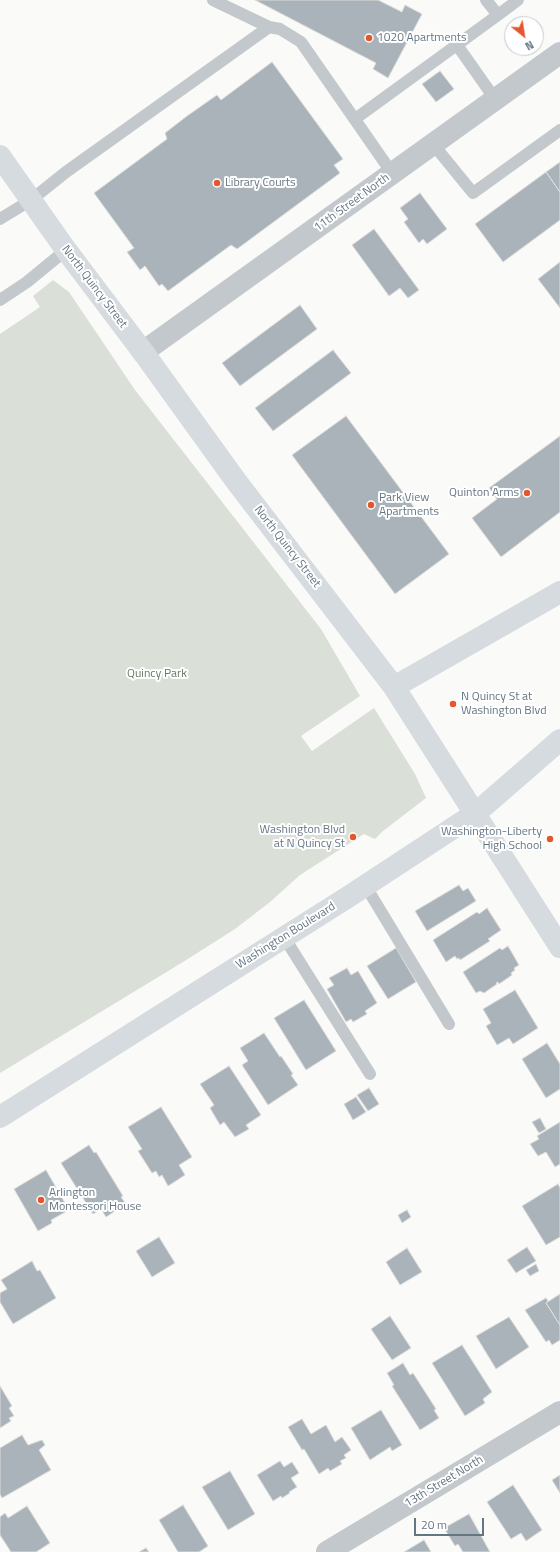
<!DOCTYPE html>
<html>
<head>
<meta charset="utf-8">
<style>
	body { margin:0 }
	#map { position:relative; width:560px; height:1552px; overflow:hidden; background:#fafaf8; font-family:"Titillium Web",sans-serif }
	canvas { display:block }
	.north { position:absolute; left:504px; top:16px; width:40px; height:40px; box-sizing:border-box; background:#fff; border:1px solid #c1c8cd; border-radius:50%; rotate:150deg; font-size:11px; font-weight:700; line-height:16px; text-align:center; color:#657683 }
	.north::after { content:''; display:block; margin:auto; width:14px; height:18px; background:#e4572e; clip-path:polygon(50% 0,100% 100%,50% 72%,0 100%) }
	.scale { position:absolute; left:414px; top:1518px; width:70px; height:18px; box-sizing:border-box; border:2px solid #657683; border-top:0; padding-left:5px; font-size:12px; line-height:14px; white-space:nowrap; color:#657683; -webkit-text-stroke:3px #fff; paint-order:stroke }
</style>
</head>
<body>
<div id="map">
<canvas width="560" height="1552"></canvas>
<div class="north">N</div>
<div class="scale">20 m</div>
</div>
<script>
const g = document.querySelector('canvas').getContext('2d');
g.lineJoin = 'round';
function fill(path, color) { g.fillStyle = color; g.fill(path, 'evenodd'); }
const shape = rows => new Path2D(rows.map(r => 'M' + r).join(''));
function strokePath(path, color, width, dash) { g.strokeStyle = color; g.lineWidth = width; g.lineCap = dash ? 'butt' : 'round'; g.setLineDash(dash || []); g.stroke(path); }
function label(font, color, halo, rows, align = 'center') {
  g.font = font + ' "Titillium Web",sans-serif'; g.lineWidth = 4; g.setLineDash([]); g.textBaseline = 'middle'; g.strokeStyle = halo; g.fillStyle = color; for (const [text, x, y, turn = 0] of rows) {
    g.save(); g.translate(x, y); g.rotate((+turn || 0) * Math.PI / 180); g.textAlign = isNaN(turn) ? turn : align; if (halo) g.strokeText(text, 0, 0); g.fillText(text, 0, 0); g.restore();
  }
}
const green = shape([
	[53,280,69,292,135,390,321,629,360,696,301,736,312,751,374,708,415,774,426,798,383,831,375,839,364,834,300,875,270,902,235,929,183,962,0,1073,0,334,40,307,33,296]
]);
const building = shape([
	[255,0,378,0,402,12,405,5,422,14,388,78,373,69,376,63,255,0],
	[272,62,343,159,334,165,340,173,237,249,231,245,168,291,162,284,159,286,145,266,140,270,127,252,134,248,94,193,167,139,165,133,187,116,217,95,221,100,272,62],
	[440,71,454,89,436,102,422,84,440,71],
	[560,162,560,192,546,172,560,162],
	[546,172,560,192,560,220,503,262,475,224,546,172],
	[420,193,447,229,427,244,423,239,419,243,404,222,408,219,400,208,420,193],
	[374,229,419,290,408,298,400,288,389,296,352,245,374,229],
	[560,262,560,308,538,279,560,262],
	[300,305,317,329,240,386,222,363,300,305],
	[333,350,351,373,273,431,255,408,333,350],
	[346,416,449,554,395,594,292,455,346,416],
	[560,436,560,512,501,557,472,518,497,499,489,488,560,436],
	[459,885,463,891,468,888,476,901,427,931,415,911,459,885],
	[487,908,501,930,488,939,490,941,460,960,459,958,457,959,455,956,446,962,433,940,477,912,479,914,487,908],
	[508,946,519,965,514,968,515,970,511,973,512,975,499,984,498,982,496,983,497,984,484,993,480,991,476,993,463,972,500,948,502,950,508,946],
	[396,948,416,982,388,999,367,966,396,948],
	[347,968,351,975,358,971,377,1003,365,1011,367,1014,353,1022,351,1019,346,1022,327,989,334,985,329,978,347,968],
	[515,990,538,1028,513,1044,509,1038,497,1045,486,1026,491,1023,483,1009,515,990],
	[304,1000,336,1051,306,1070,274,1018,304,1000],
	[264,1033,280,1057,281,1056,293,1074,291,1075,298,1085,268,1105,242,1065,248,1061,240,1048,264,1033],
	[547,1043,560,1064,560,1089,546,1098,522,1059,547,1043],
	[229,1066,261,1115,246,1125,249,1129,235,1137,224,1122,220,1125,210,1108,214,1105,200,1084,229,1066],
	[369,1088,379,1104,368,1111,357,1095,369,1088],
	[356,1097,366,1112,353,1120,344,1104,356,1097],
	[161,1107,192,1157,179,1165,185,1175,168,1186,162,1175,159,1177,156,1171,152,1173,138,1151,142,1149,128,1127,161,1107],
	[540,1118,546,1129,539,1133,532,1122,540,1118],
	[560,1122,560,1164,555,1167,546,1152,538,1156,530,1144,539,1139,537,1136,560,1122],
	[89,1145,94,1153,96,1152,123,1196,121,1197,126,1204,106,1217,101,1209,93,1214,61,1163,89,1145],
	[46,1170,69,1210,51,1220,52,1223,38,1231,14,1189,46,1170],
	[558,1184,560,1188,560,1237,546,1245,522,1206,558,1184],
	[407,1210,411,1217,402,1223,398,1215,407,1210],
	[159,1237,175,1263,152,1277,136,1251,159,1237],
	[527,1247,536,1261,516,1273,507,1260,527,1247],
	[407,1248,422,1272,400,1285,386,1262,407,1248],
	[32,1261,37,1271,40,1270,56,1298,13,1324,0,1302,0,1293,7,1289,1,1280,32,1261],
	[536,1264,539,1271,530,1276,526,1270,536,1264],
	[560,1294,560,1325,546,1303,560,1294],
	[546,1298,548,1301,546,1303,560,1325,560,1340,552,1345,549,1340,546,1342,525,1310,546,1298],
	[390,1316,411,1348,392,1360,371,1329,390,1316],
	[509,1317,529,1347,496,1369,476,1336,509,1317],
	[462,1345,492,1392,483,1399,485,1403,465,1416,432,1363,462,1345],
	[403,1363,410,1375,413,1373,436,1409,434,1410,439,1418,420,1430,392,1386,394,1385,387,1373,403,1363],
	[0,1386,12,1406,9,1408,14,1416,9,1418,11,1421,0,1428,0,1386],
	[381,1410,402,1445,392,1451,390,1447,370,1460,351,1428,381,1410],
	[302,1419,311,1434,326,1425,335,1442,342,1437,351,1450,344,1455,346,1458,340,1461,342,1464,330,1471,328,1468,319,1474,304,1449,302,1450,288,1427,302,1419],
	[22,1435,28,1445,42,1440,45,1445,39,1450,51,1470,2,1498,0,1494,0,1448,22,1435],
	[280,1461,284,1467,292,1462,299,1473,291,1478,297,1487,289,1492,290,1493,282,1498,281,1496,273,1501,257,1475,280,1461],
	[230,1471,255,1514,228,1530,202,1487,230,1471],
	[560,1475,560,1493,552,1480,560,1475],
	[513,1485,542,1530,526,1541,521,1533,511,1539,487,1502,513,1485],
	[183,1505,208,1546,199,1552,178,1552,159,1520,183,1505],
	[27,1506,50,1543,36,1552,11,1552,0,1535,0,1517,5,1513,8,1518,27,1506],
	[469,1514,490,1552,463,1552,458,1544,455,1546,444,1528,469,1514],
	[424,1540,431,1552,404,1552,424,1540],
	[146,1548,149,1552,139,1552,146,1548]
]);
const lane = shape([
	[213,0,269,27,280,29,301,42,392,173],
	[498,15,518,0],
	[457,45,495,99],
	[355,119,498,15,486,0],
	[433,144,473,193,560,130],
	[0,219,31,200,66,172,269,27],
	[0,300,27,282,66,250],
	[365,885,449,1024],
	[284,937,370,1074]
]);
const street = shape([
	[143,352,560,53],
	[327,1552,560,1412]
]);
const secondary = shape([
	[0,156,66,250,143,352,236,481,394,687,560,947],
	[394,687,560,592],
	[0,1117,348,897,476,813,560,740]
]);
const markers = [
	[369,38,4,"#e4572e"],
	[217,183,4,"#e4572e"],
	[527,493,4,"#e4572e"],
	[371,505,4,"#e4572e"],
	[453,704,4,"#e4572e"],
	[353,837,4,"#e4572e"],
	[550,839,4,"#e4572e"],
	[41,1200,4,"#e4572e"]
];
const poiNames = [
	["1020 Apartments",377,38],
	["Library Courts",225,183],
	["Quinton Arms",519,493,"right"],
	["Park View",379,498],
	["Apartments",379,512],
	["N Quincy St at",461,697],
	["Washington Blvd",461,711],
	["Washington Blvd",345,830,"right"],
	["at N Quincy St",345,844,"right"],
	["Washington-Liberty",542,832,"right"],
	["High School",542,846,"right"],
	["Arlington",49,1193],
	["Montessori House",49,1207]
];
const streetNames = [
	["11th Street North",352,203,-36],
	["North Quincy Street",94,287,53],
	["North Quincy Street",287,547,52],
	["Washington Boulevard",286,936,-32],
	["13th Street North",444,1482,-31]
];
const parkNames = [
	["Quincy Park",157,674]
];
fill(green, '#dadfd7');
fill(building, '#aab3b9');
strokePath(building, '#dcdcda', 1);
strokePath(lane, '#c3c8cc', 12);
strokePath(street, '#c3c8cc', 22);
strokePath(secondary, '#d6dbdf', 22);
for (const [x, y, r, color] of markers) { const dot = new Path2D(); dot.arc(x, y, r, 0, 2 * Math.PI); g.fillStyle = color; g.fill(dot); strokePath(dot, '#fff', 1.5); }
label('12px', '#657683', '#fff', poiNames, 'left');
label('12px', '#657683', '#fff', streetNames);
label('12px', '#687a64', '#fff', parkNames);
</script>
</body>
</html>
